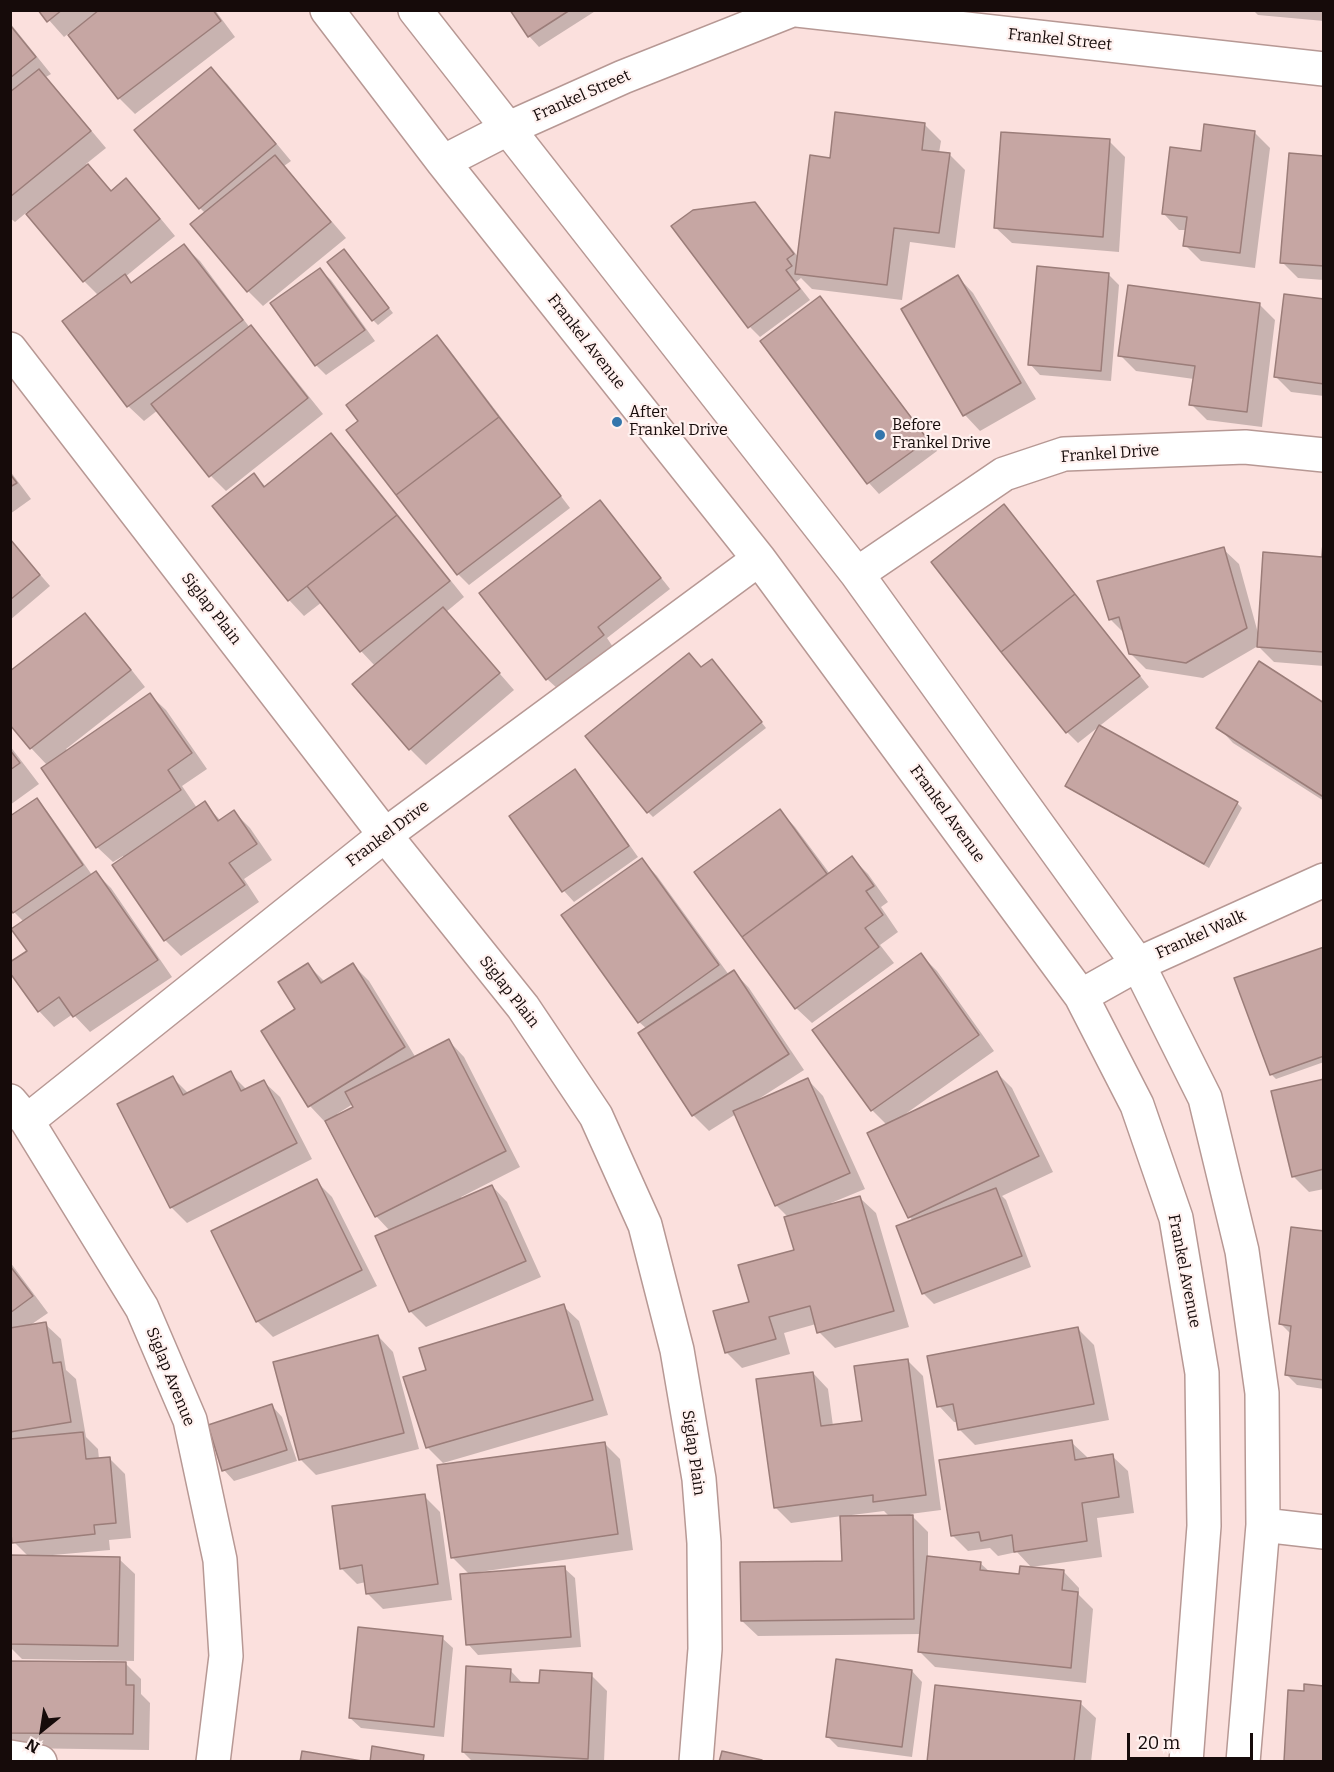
<!DOCTYPE html>
<html>
<head>
<meta charset="utf-8">
<style>
	body { margin:0 }
	#map { position:relative; width:1334px; height:1772px; overflow:hidden; background:#fbe0dd; font-family:Bitter,serif }
	canvas { display:block }
	.frame { position:absolute; inset:0; border:12px solid #160b0a; pointer-events:none }
	.north { position:absolute; left:12px; top:1700px; width:60px; height:60px; -webkit-text-stroke:4px #fff1ef; paint-order:stroke; rotate:210deg; font-size:16px; font-weight:700; line-height:24px; text-align:center; color:#160b0a }
	.north::after { content:''; display:block; margin:auto; width:21px; height:27px; background:#160b0a; clip-path:polygon(50% 0,100% 100%,50% 72%,0 100%) }
	.scale { position:absolute; left:1127px; top:1733px; width:126px; height:27px; box-sizing:border-box; border:3px solid #160b0a; border-top:0; padding-left:8px; font-size:18px; line-height:21px; white-space:nowrap; color:#160b0a; -webkit-text-stroke:4px #fff1ef; paint-order:stroke }
</style>
</head>
<body>
<div id="map">
<canvas width="1334" height="1772"></canvas>
<div class="frame"></div>
<div class="north">N</div>
<div class="scale">20 m</div>
</div>
<script>
const g = document.querySelector('canvas').getContext('2d');
g.lineJoin = 'round';
function fill(path, color) { g.fillStyle = color; g.fill(path, 'evenodd'); }
const shape = rows => new Path2D(rows.map(r => 'M' + r).join(''));
function strokePath(path, color, width, dash) { g.strokeStyle = color; g.lineWidth = width; g.lineCap = dash ? 'butt' : 'round'; g.setLineDash(dash || []); g.stroke(path); }
function label(font, color, halo, rows, align = 'center') {
  g.font = font + ' Bitter,serif'; g.lineWidth = 4.5; g.setLineDash([]); g.textBaseline = 'middle'; g.strokeStyle = halo; g.fillStyle = color; for (const [text, x, y, turn = 0] of rows) {
    g.save(); g.translate(x, y); g.rotate((+turn || 0) * Math.PI / 180); g.textAlign = isNaN(turn) ? turn : align; if (halo) g.strokeText(text, 0, 0); g.fillText(text, 0, 0); g.restore();
  }
}
const shadow = shape([
	[40,10,215,10,235,37,135,114,119,98,69,33,64,37],
	[512,10,597,10,539,47,529,36],
	[1253,10,1324,10,1324,21,1258,15],
	[10,23,51,74,46,77,106,148,86,164,112,192,126,180,142,196,175,236,125,277,132,284,184,246,200,261,250,328,266,343,323,414,226,491,211,476,158,410,144,421,128,406,99,296,84,281,27,212,15,222,10,218],
	[211,69,227,84,291,161,284,166,346,238,263,306,248,291,206,214,200,208],
	[925,125,941,141,939,153,949,154,965,170,955,248,910,242,902,300,812,289,801,278,796,282,810,300,760,337,750,327,673,226,754,204,765,215,799,258],
	[1254,132,1270,148,1255,268,1201,261,1185,245,1187,230,1179,230,1164,214,1202,152],
	[1109,141,1125,157,1119,252,1012,243,996,228],
	[1324,158,1324,280,1298,278,1282,262],
	[344,251,393,313,378,325,373,320],
	[320,270,331,280,375,341,326,375,316,365],
	[1108,274,1119,285,1111,381,1040,375,1030,364],
	[958,277,973,293,1036,399,980,431,965,415],
	[820,298,830,309,937,451,879,494,869,483,762,341],
	[1324,300,1324,396,1291,392,1275,376],
	[1260,305,1275,320,1262,427,1207,420,1191,404,1194,379,1136,371,1120,355],
	[437,337,448,348,570,508,469,585,458,574,348,430,360,421],
	[331,435,347,451,464,597,446,612,514,690,426,765,410,749,355,684,375,666,361,651,322,602,304,616,289,600,254,475,266,487],
	[10,471,31,499,10,514],
	[1004,506,1014,517,1149,687,1078,743,1067,732,933,562],
	[610,513,670,589,607,638,613,647,558,689,547,679],
	[10,540,50,586,10,620],
	[1223,549,1239,564,1258,633,1264,554,1324,558,1324,666,1274,662,1258,646,1203,678,1146,669,1130,653,1126,635,1110,619],
	[85,614,100,630,145,687,66,749,68,751,150,695,166,710,207,769,182,786,197,808,204,803,221,821,234,812,250,828,272,860,244,879,259,902,181,956,165,940,123,856,113,862,97,847,47,765,31,748,10,722],
	[717,666,766,728,653,817,648,812,702,669],
	[1324,705,1324,801,1233,743,1218,727],
	[10,746,39,784,10,805],
	[575,771,585,782,638,857,574,902,564,891,511,816],
	[1067,786,1237,803,1242,808,1209,868,1072,790],
	[36,800,47,811,92,875,96,873,111,888,172,977,90,1032,73,1014,54,1027,39,1011,24,922,14,912],
	[780,811,795,827,830,874,852,858,868,874,888,902,881,907,898,932,880,945,894,963,812,1023,796,1008,696,872],
	[642,860,657,876,729,975,734,972,749,988,804,1070,757,1100,758,1101,808,1080,823,1096,865,1189,831,1203,832,1205,860,1198,876,1213,909,1327,835,1348,819,1332,816,1324,784,1333,790,1354,742,1368,726,1352,751,1303,796,1251,788,1217,776,1205,736,1114,709,1131,693,1115,640,1034,647,1029,639,1022],
	[1324,948,1324,1062,1276,1079,1271,1074],
	[921,955,937,971,994,1051,904,1115,905,1116,996,1072,1012,1088,1053,1172,1002,1196,1006,1200,1031,1267,934,1304,923,1293,913,1221,910,1217,887,1125,872,1110,814,1030],
	[308,965,325,982,353,965,369,981,416,1058,449,1041,464,1057,520,1167,461,1197,462,1199,492,1186,507,1202,541,1277,426,1327,410,1311,390,1231,376,1216,325,1122,310,1106,297,1010],
	[353,1104,355,1108,339,1116,337,1114],
	[230,1073,247,1090,264,1082,280,1097,312,1159,187,1223,171,1207,173,1078,189,1094],
	[1324,1080,1324,1189,1309,1192,1293,1176],
	[316,1181,332,1197,377,1286,273,1337,257,1321],
	[1324,1233,1324,1389,1297,1385,1287,1375,1292,1335,1281,1324],
	[10,1262,48,1313,29,1326,45,1324,61,1339,66,1370,76,1379,86,1437,98,1449,99,1459,109,1458,125,1474,131,1538,109,1540,110,1550,53,1555,53,1558,119,1559,135,1574,134,1661,22,1659,10,1647,10,1557,29,1557,12,1540,10,1545],
	[563,1306,579,1321,608,1415,443,1463,427,1447,428,1371],
	[1078,1329,1094,1345,1109,1420,975,1445,959,1429,958,1422,954,1422,939,1406],
	[378,1336,393,1352,419,1449,316,1475,300,1459],
	[907,1360,923,1376,941,1510,910,1514,928,1532,928,1558,980,1563,990,1572,1020,1575,1064,1572,1079,1588,1079,1595,1093,1609,1086,1683,935,1667,919,1651,921,1634,758,1636,742,1621,843,1563,842,1516,791,1523,775,1507,813,1373,828,1389,833,1426,863,1422],
	[884,1511,890,1517,852,1517,852,1515],
	[272,1406,282,1417,297,1461,234,1481,224,1470,210,1426],
	[1071,1442,1087,1457,1087,1460,1112,1456,1128,1471,1134,1513,1097,1518,1102,1557,1031,1567,1017,1552,998,1556,990,1548,968,1551,952,1535],
	[604,1443,620,1459,633,1550,479,1572,480,1574,564,1568,575,1578,581,1647,478,1655,468,1644,470,1575,452,1557],
	[424,1496,440,1512,452,1600,383,1609,367,1593,366,1582,357,1584,341,1568],
	[442,1638,453,1648,444,1737,361,1728,350,1718],
	[124,1662,141,1679,141,1694,150,1703,149,1750,17,1748,10,1741,10,1663],
	[510,1670,523,1684,540,1684,591,1675,607,1691,604,1762,473,1762,463,1752],
	[912,1671,922,1682,912,1757,838,1747,827,1736],
	[1080,1703,1096,1718,1091,1762,928,1762]
]);
const building = shape([
	[38,10,62,10,47,22,38,10],
	[99,10,213,10,221,21,118,99,68,35,99,10],
	[510,10,570,10,528,37,510,10],
	[10,25,36,57,10,78,10,25],
	[211,67,276,144,199,209,134,130,211,67],
	[39,69,91,131,10,197,10,92,39,69],
	[835,112,925,123,922,150,950,153,939,233,894,228,887,285,795,274,810,155,830,158,835,112],
	[1204,124,1255,131,1240,253,1183,246,1187,217,1162,214,1170,147,1201,151,1204,124],
	[1001,132,1110,139,1103,237,994,228,1001,132],
	[1289,153,1324,156,1324,266,1280,263,1289,153],
	[275,155,331,222,247,292,190,224,275,155],
	[88,164,111,191,126,178,160,219,83,282,26,214,88,164],
	[755,202,794,254,787,259,792,266,786,270,800,289,748,328,671,226,693,210,755,202],
	[184,244,243,320,127,407,62,321,125,274,131,283,184,244],
	[344,249,389,308,372,321,327,262,344,249],
	[1037,266,1109,273,1101,371,1028,365,1037,266],
	[320,268,365,330,315,366,270,303,320,268],
	[958,275,1021,383,963,416,901,309,958,275],
	[1128,285,1260,303,1247,412,1189,405,1195,366,1118,356,1128,285],
	[1284,294,1324,299,1324,384,1274,377,1284,294],
	[820,296,928,440,867,484,760,341,820,296],
	[251,325,308,398,209,477,151,404,251,325],
	[437,335,499,417,396,495,346,430,358,421,346,405,437,335],
	[499,417,561,496,457,575,396,495,499,417],
	[331,433,397,515,288,601,212,506,254,473,264,487,331,433],
	[10,474,17,483,10,487,10,474],
	[600,500,661,578,598,627,604,635,546,680,479,593,600,500],
	[1004,504,1075,594,1001,652,931,562,1004,504],
	[397,515,450,581,360,652,307,586,397,515],
	[10,539,40,575,10,600,10,539],
	[1323,543,1324,652,1257,647,1263,552,1322,557,1323,543],
	[1224,547,1247,628,1186,663,1129,654,1119,617,1109,620,1097,581,1224,547],
	[1075,594,1140,676,1066,733,1001,652,1075,594],
	[443,607,500,673,409,750,352,684,443,607],
	[85,613,131,670,30,749,10,725,10,671,85,613],
	[689,653,701,667,712,659,762,722,647,813,585,736,689,653],
	[1259,661,1324,703,1324,794,1322,796,1216,728,1259,661],
	[150,693,192,753,168,770,181,790,96,848,41,768,150,693],
	[1099,725,1238,802,1204,864,1065,786,1099,725],
	[10,750,20,763,10,770,10,750],
	[575,769,629,846,562,892,509,816,575,769],
	[37,798,83,865,13,913,10,909,10,816,37,798],
	[205,801,218,821,234,810,257,844,229,863,245,885,164,941,112,865,205,801],
	[780,809,827,874,742,937,694,872,780,809],
	[852,856,874,886,866,891,883,915,865,928,879,947,795,1009,742,937,852,856],
	[642,858,719,965,638,1023,561,915,642,858],
	[96,871,158,960,73,1017,59,997,38,1012,10,973,10,962,27,951,11,929,96,871],
	[1324,947,1324,1056,1270,1075,1234,978,1324,947],
	[921,953,979,1035,871,1111,812,1030,921,953],
	[308,963,321,983,353,963,405,1047,308,1107,261,1031,295,1009,278,982,308,963],
	[734,970,789,1054,692,1116,638,1033,734,970],
	[449,1039,506,1151,375,1217,325,1121,353,1107,345,1092,449,1039],
	[231,1071,241,1091,264,1080,297,1143,170,1208,117,1104,173,1076,183,1095,231,1071],
	[997,1071,1039,1156,908,1218,867,1133,997,1071],
	[808,1078,850,1173,775,1206,733,1111,808,1078],
	[1324,1079,1324,1169,1292,1177,1271,1091,1324,1079],
	[317,1179,362,1270,256,1322,211,1231,317,1179],
	[492,1185,526,1261,409,1312,375,1236,492,1185],
	[996,1188,1022,1256,922,1294,896,1226,996,1188],
	[860,1196,894,1311,817,1333,810,1306,769,1317,776,1339,725,1353,713,1311,749,1302,738,1265,794,1250,784,1217,860,1196],
	[1291,1227,1324,1231,1324,1380,1285,1375,1291,1326,1279,1324,1291,1227],
	[10,1266,33,1296,10,1313,10,1266],
	[564,1304,593,1400,426,1448,403,1377,426,1370,419,1348,564,1304],
	[46,1322,53,1363,61,1362,71,1422,10,1432,10,1328,46,1322],
	[1078,1327,1094,1404,958,1430,953,1404,937,1407,927,1356,1078,1327],
	[378,1335,404,1433,299,1460,273,1362,378,1335],
	[908,1359,926,1495,873,1502,873,1495,774,1508,756,1379,813,1372,821,1426,862,1421,854,1366,908,1359],
	[272,1404,287,1450,222,1471,208,1425,272,1404],
	[83,1432,86,1459,110,1457,116,1523,94,1525,95,1534,12,1543,10,1525,10,1439,83,1432],
	[1072,1440,1075,1460,1113,1454,1119,1497,1082,1503,1087,1541,1014,1552,1012,1535,981,1541,979,1532,951,1536,939,1460,1072,1440],
	[605,1442,618,1534,451,1558,437,1465,605,1442],
	[425,1494,438,1584,366,1594,362,1565,340,1569,332,1506,425,1494],
	[913,1515,914,1619,741,1621,740,1562,842,1561,840,1516,913,1515],
	[10,1555,120,1557,118,1646,10,1644,10,1555],
	[927,1556,981,1562,980,1570,1019,1574,1020,1566,1064,1570,1062,1590,1078,1592,1071,1668,918,1652,927,1556],
	[565,1566,571,1637,466,1645,460,1574,565,1566],
	[358,1627,443,1636,434,1727,349,1718,358,1627],
	[836,1659,912,1670,902,1747,826,1737,836,1659],
	[10,1661,126,1662,126,1685,134,1685,133,1734,10,1733,10,1661],
	[466,1666,511,1669,510,1682,539,1683,540,1670,592,1673,588,1759,462,1752,466,1666],
	[1304,1684,1324,1686,1324,1762,1284,1761,1288,1690,1304,1691,1304,1684],
	[935,1685,1081,1701,1074,1762,927,1762,935,1685],
	[372,1746,424,1755,423,1762,370,1762,372,1746],
	[302,1751,368,1762,300,1762,302,1751],
	[722,1751,762,1760,762,1762,719,1762,722,1751]
]);
const minor = shape([
	[327,10,443,162,759,559,1081,996,1137,1105,1176,1218,1202,1373,1204,1526,1186,1762],
	[415,10,857,574,1138,964,1205,1098,1242,1251,1262,1393,1263,1525,1243,1762],
	[797,10,1324,69],
	[443,162,507,129,623,77,792,10],
	[10,349,385,835,523,1007,596,1116,645,1225,677,1350,699,1479,704,1543,705,1649,696,1762],
	[857,574,1004,474,1064,454,1245,447,1324,455],
	[1081,996,1138,964,1324,880],
	[10,1101,27,1121,142,1308,190,1420,220,1560,226,1656,213,1762],
	[27,1121,385,835,759,559],
	[1263,1525,1324,1532],
	[10,1757,40,1762]
]);
const markers = [
	[617,422,6,"#3476ac"],
	[880,435,6,"#3476ac"]
];
const streetNames = [
	["Frankel Street",1060,40,6],
	["Frankel Street",582,96,-24],
	["Frankel Avenue",586,342,52],
	["Frankel Drive",1110,454,-4],
	["Siglap Plain",211,609,52],
	["Frankel Avenue",947,814,54],
	["Frankel Drive",388,834,-37],
	["Frankel Walk",1201,935,-24],
	["Siglap Plain",509,992,52],
	["Frankel Avenue",1184,1271,79],
	["Siglap Avenue",170,1377,68],
	["Siglap Plain",693,1453,82]
];
const poiNames = [
	["After",629,413],
	["Frankel Drive",629,431],
	["Before",892,426],
	["Frankel Drive",892,444]
];
fill(shadow, '#0003');
fill(building, '#c6a6a3');
strokePath(building, '#9b7d79', 1.5);
strokePath(minor, '#b79894', 36);
strokePath(minor, '#fff', 33);
for (const [x, y, r, color] of markers) { const dot = new Path2D(); dot.arc(x, y, r, 0, 2 * Math.PI); g.fillStyle = color; g.fill(dot); strokePath(dot, '#fff1ef', 2); }
label('16px', '#160b0a', '#fff1ef', streetNames);
label('16px', '#160b0a', '#fff1ef', poiNames, 'left');
</script>
</body>
</html>
